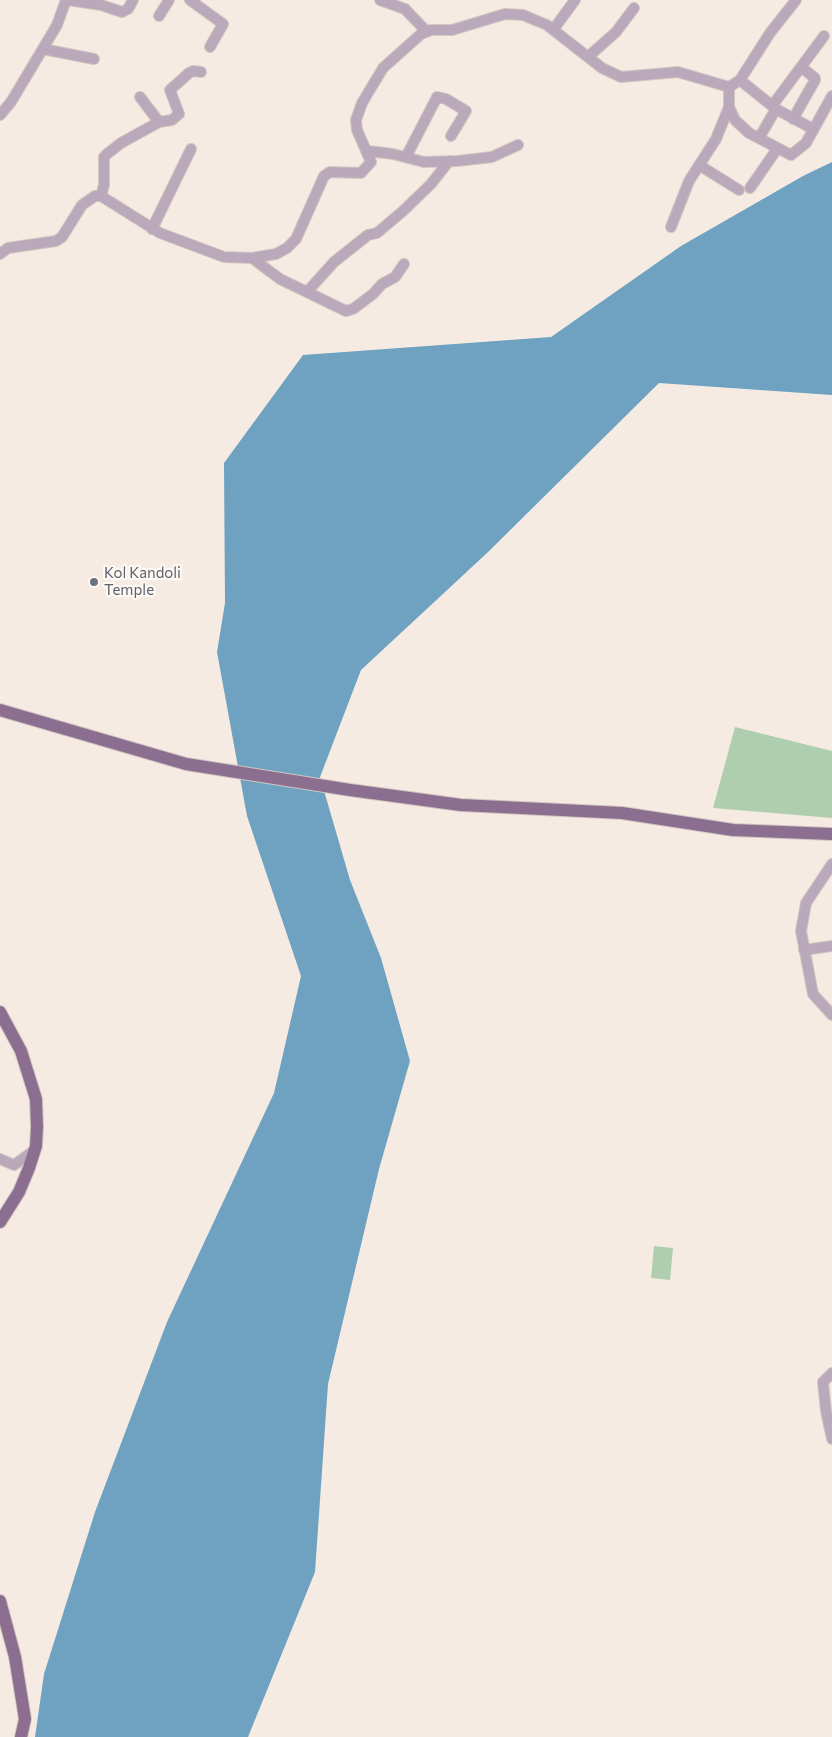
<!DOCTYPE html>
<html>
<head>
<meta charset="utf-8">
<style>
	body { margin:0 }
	canvas { display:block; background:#f5ebe3 }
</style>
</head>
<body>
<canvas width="832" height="1737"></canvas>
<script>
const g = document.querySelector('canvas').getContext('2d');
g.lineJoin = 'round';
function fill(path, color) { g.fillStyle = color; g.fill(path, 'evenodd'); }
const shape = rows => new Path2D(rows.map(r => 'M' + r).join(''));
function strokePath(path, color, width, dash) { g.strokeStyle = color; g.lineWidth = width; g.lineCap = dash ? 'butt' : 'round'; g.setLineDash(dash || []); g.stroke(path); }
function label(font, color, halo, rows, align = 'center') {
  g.font = font + ' Commissioner,sans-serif'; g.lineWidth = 4.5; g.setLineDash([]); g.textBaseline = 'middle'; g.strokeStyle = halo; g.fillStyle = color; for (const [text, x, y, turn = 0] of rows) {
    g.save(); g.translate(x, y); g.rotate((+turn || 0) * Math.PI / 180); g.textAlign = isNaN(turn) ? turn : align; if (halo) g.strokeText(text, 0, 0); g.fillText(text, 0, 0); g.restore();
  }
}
const green = shape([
	[735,727,832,751,832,818,713,808],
	[654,1246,673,1248,670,1280,651,1278]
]);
const water = shape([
	[832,162,832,395,659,383,487,553,361,670,320,777,350,880,381,958,410,1061,379,1169,328,1384,315,1572,248,1737,35,1737,44,1674,95,1512,167,1322,274,1093,301,976,247,816,217,652,225,603,224,463,303,355,551,337,681,246,803,176]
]);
const minor = shape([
	[68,0,101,5,122,12,128,9,133,0],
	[190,0,223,24,210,47],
	[380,0,405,9,427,32],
	[159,16,169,0],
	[553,30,575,0],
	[43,49,94,59],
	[589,56,616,32,634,8],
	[740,80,776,109,813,129],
	[729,87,729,107,735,120,749,133,791,155,806,143,832,96],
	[140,97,159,122,172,120,179,114,170,90,189,73,193,71,201,72],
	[772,106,824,36],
	[0,115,11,102,57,25,66,0],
	[793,119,815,80,815,78,801,67],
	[759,138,776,109],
	[368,151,393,154,424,162,457,161,492,157,518,145],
	[406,157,437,97,446,99,466,111,451,136],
	[699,165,739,190],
	[750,188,777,149],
	[101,196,104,185,104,157,107,154,121,143,159,122],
	[671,227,689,181,716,139,729,107],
	[152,229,191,149],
	[0,254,8,248,56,241,62,237,82,205,95,196,101,196,160,233,224,257,252,258,276,254,287,248,296,239,324,176,330,172,361,173,371,162,357,130,356,120,362,103,383,68,421,34,431,30,452,30,505,14,523,15,547,25,602,68,621,77,678,72,729,87,740,80,770,33,796,0],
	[252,258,280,279,346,311,353,309,373,294,382,284,395,277,404,264],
	[307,292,334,262,368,235,377,233,403,211,431,184,449,161],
	[832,864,806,903,801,931,813,994,832,1015],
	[804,950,832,946],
	[0,1159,14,1165,35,1150],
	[832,1373,823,1382,826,1411,832,1439]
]);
const major = shape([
	[0,710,186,764,350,790,461,805,622,813,733,830,832,834],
	[0,1012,21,1051,36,1099,37,1127,36,1146,29,1168,19,1192,0,1222],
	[0,1601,15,1657,25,1719,21,1737]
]);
const markers = [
	[94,582,5,"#6b7280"]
];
const worshipNames = [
	["Kol Kandoli",104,573],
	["Temple",104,590]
];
fill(green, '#afceae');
fill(water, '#6ea2c0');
strokePath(minor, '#d0c7c0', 12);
strokePath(major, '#d0c7c0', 14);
strokePath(minor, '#b9a9bb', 10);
strokePath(major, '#8c6f90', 12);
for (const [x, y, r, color] of markers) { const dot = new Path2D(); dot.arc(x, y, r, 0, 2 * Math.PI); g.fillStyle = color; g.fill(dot); strokePath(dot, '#fff9f4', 2); }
label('15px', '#5b616d', '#fff9f4', worshipNames, 'left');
</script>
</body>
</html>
